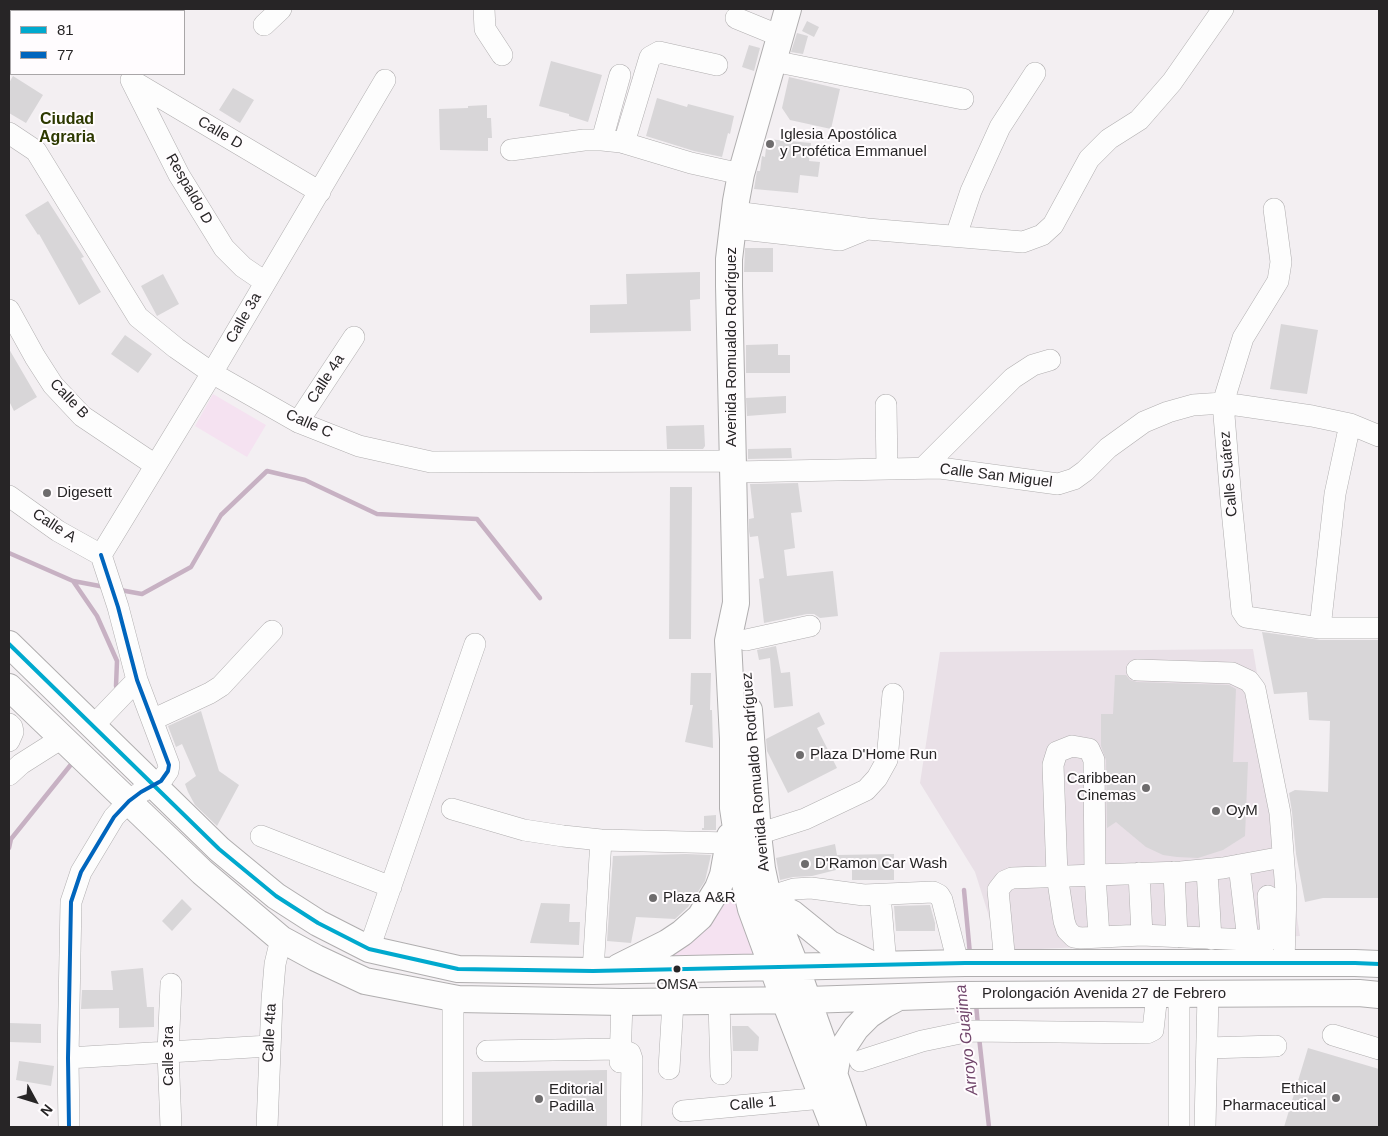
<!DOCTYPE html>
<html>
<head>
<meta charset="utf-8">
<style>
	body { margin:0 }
	#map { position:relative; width:1388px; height:1136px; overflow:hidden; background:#f3eff2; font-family:Arial,sans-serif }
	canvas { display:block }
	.frame { position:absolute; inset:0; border:10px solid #272526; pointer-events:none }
	.legend { position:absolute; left:10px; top:10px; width:175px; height:65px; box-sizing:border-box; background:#fffcfe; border:1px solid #a9a6a8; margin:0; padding:6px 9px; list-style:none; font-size:15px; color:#272526 }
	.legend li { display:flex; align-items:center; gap:10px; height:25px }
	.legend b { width:25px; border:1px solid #a9a6a8 }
	.north { position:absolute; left:10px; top:1076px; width:50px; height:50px; -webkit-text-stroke:4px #fffcfe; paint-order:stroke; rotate:129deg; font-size:14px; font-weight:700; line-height:20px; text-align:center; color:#272526 }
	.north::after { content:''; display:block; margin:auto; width:18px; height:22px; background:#272526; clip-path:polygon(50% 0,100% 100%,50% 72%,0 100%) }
</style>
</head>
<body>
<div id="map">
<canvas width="1388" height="1136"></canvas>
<div class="frame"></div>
<ul class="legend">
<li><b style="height:6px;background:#00a9ce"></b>81</li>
<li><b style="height:6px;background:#0065bd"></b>77</li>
</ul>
<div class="north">N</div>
</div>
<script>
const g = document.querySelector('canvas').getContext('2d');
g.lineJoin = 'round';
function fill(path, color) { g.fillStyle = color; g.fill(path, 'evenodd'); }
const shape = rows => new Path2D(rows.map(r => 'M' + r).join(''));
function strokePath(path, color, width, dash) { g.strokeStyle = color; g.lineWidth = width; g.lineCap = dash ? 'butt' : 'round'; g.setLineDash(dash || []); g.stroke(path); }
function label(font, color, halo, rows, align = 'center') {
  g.font = font + ' Arial,sans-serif'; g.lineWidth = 4; g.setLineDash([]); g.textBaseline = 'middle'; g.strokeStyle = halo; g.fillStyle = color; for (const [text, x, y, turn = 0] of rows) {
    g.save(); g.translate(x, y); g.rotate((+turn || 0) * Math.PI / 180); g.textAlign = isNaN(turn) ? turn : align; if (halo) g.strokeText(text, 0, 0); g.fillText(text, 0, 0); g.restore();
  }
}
const built = shape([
	[1253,649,1300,936,1000,951,975,872,920,783,940,652]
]);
const green = shape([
	[213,394,266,425,247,457,195,426],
	[731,864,759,959,639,962,662,951]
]);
const stream = shape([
	[9,553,73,581,105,587],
	[73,581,97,616,117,661,116,686],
	[120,590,142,594,191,567,221,515,267,471,305,480,377,514,477,519,540,598],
	[9,848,11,839,73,762],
	[964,890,970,954],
	[976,1004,978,1026],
	[979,1037,989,1127]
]);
const building = shape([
	[807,21,819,27,814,37,802,31],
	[797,33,808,36,803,54,791,52],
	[749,45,760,48,754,71,742,67],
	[551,61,602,75,588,122,569,116,569,114,539,106],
	[13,76,43,95,26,123,9,113,9,83],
	[789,77,840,89,831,129,790,120,782,108],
	[233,88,254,100,240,123,219,110],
	[657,98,687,107,688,104,734,116,730,134,728,133,722,157,694,151,646,136],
	[487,105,487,118,491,118,492,138,488,138,488,151,440,150,439,109,468,108,468,106],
	[767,139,811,143,809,161,820,162,818,177,800,175,798,193,754,189,757,171,760,171,762,156,765,157],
	[48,201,84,257,81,258,101,292,79,305,39,234,38,235,25,215],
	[745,248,773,248,773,272,744,272],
	[700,272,700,299,690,300,691,331,590,333,590,305,627,304,626,274],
	[163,274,179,304,157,316,141,286],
	[1281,324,1318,330,1307,394,1270,389],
	[125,335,152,354,138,373,111,354],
	[778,344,778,355,790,355,790,373,746,373,746,345],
	[9,349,37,397,14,411,9,401],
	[786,396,786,413,747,416,746,398],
	[704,425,705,446,703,449,667,449,666,426],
	[791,448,792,458,748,459,748,449],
	[798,483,802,512,791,513,795,548,784,550,787,576,833,571,838,616,820,618,814,614,807,614,764,623,759,579,764,578,758,536,750,537,749,531,749,519,754,518,750,484],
	[670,487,692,487,691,639,669,639],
	[1262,632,1320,640,1379,640,1379,898,1323,898,1305,902,1296,854,1292,812,1289,793,1295,790,1328,792,1330,721,1309,720,1307,692,1274,694],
	[776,646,781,673,790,672,793,706,774,708,770,658,759,660,757,650],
	[691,673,711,673,710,710,712,710,713,748,685,742,693,705,690,705],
	[1115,675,1126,675,1130,680,1137,682,1229,685,1236,689,1233,762,1248,762,1245,836,1223,850,1198,858,1177,857,1163,855,1146,847,1116,822,1107,828,1106,760,1101,746,1101,714,1113,714],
	[201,711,219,771,239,785,217,826,195,805,188,792,185,784,196,776,182,744,176,747,168,726],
	[819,712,825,724,817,728,837,768,788,793,767,751,766,739],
	[716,815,716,830,702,830,702,828,704,828,704,816],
	[835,844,837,855,894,854,894,880,852,880,852,866,812,876,793,877,780,880,776,858],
	[686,854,711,855,705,881,688,907,675,919,636,917,631,943,607,941,613,856],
	[182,899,192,909,172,931,162,921],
	[541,903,570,904,569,922,580,922,579,945,530,943],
	[930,905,935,923,935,931,896,931,894,906],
	[143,968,147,1007,154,1007,154,1027,119,1028,119,1008,81,1009,82,990,113,990,111,971],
	[9,1023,41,1024,41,1043,9,1042],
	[732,1026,748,1026,759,1037,758,1051,733,1051],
	[1308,1048,1379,1069,1379,1127,1284,1127],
	[19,1061,54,1066,51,1086,16,1080],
	[607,1070,607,1127,472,1127,472,1072]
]);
const minor = shape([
	[484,9,485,29,502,55],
	[9,10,11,12],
	[30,11,31,9],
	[736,18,780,36],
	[264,25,281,9],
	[9,48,11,43],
	[773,61,963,99],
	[131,80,179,175,224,248,243,267,265,282],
	[131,80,320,192],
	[9,133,36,151,138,317,176,348,212,373,298,422,359,446,431,462,733,461],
	[602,140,620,75],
	[624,143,650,57,659,52,717,65],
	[511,150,584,140,602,140,621,142,691,163,741,174],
	[1274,209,1281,262,1278,281,1243,338,1223,403,1231,500,1242,611,1246,617,1320,628,1379,628],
	[735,212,867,229,1023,242,1042,235,1053,225,1089,159,1109,139,1139,120,1172,82,1223,9],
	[733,228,840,240,867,229],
	[956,236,971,191,1000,127,1035,73],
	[9,310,35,357,53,385,82,416,155,465],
	[886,405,887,469],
	[298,422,354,337],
	[923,468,1013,378,1033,365,1050,360],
	[734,472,940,468,1058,484,1074,479,1085,471,1108,448,1144,422,1168,412,1193,405,1223,403,1312,416,1350,424,1379,436],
	[9,496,58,531,101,555],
	[101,555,212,373,385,80],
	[1320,628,1335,494,1350,424],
	[746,640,810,626],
	[1137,670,1232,673,1249,681,1255,689,1280,813,1286,892,1284,963],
	[152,720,210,693,221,686,272,631],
	[9,724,12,727,13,732,9,741],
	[93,726,137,680],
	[9,775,21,764,62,738],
	[452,809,524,830,563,836,601,840,729,843],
	[758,834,805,819,866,790,877,778,887,760,893,694],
	[261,836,391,887],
	[1207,870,1211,939],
	[1174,872,1177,937],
	[880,895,886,965],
	[768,897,794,889,811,888,864,895,933,892,939,895,942,900,958,963],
	[1142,935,1248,940,1239,865],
	[1099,937,1095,875,1094,760,1089,749,1072,746,1057,752,1053,765,1057,875,1064,921,1067,930,1074,937,1081,938,1142,935,1139,873],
	[1248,940,1269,940,1271,938,1268,896],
	[369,949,475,644],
	[1005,963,998,890,1005,881,1012,878,1181,872,1223,868,1283,857],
	[593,971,601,840],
	[171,984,168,1052,171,1127],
	[719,1002,721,1074],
	[1333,1035,1379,1049],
	[1207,1048,1276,1046],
	[487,1051,621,1049,630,1053,632,1059,631,1127],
	[68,1058,269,1046],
	[860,1061,922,1041,970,1031,1147,1033,1153,1030,1157,994],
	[620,1062,622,1002],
	[669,1069,673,1002],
	[683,1111,823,1098],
	[69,1127,68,1058,71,902,81,872,114,817,129,801,141,792,161,781,168,771,169,765,137,680,118,607,101,555],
	[267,1127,272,1000,275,964,281,939],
	[453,1127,453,998],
	[1179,1127,1179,994],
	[1205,1127,1208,994]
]);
const major = shape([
	[788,9,741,174,736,201,729,259,729,286,736,603,728,641,733,739,733,808,743,875,751,909,784,999,834,1127],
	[9,644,219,849,276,896,318,923,369,949,458,969,593,971,965,963,1355,963,1379,964],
	[9,687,202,872,281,939,316,958,365,981,458,999,622,1002,807,1000,960,995,1359,993,1379,995],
	[749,710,758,834,762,869,768,897,796,967,853,1127],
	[771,903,793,914,830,944,869,963],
	[619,967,667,943,682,933,700,917,718,888,723,875,730,836],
	[834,1076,837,1059,846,1043,856,1028,869,1015,884,1005,899,997]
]);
const bus1 = shape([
	[9,644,219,849,276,896,318,923,369,949,458,969,593,971,965,963,1355,963,1379,964]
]);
const bus2 = shape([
	[69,1127,68,1058,71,902,81,872,114,817,129,801,141,792,161,781,168,771,169,765,137,680,118,607,101,555]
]);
const markers = [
	[770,144,5,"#6e6c6d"],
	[47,493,5,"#6e6c6d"],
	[800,755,5,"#6e6c6d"],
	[1146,788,5,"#6e6c6d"],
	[1216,811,5,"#6e6c6d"],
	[805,864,5,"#6e6c6d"],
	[653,898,5,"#6e6c6d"],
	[677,969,4.5,"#272526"],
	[1336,1098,5,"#6e6c6d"],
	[539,1099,5,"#6e6c6d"]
];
const busNames = [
	["OMSA",677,985]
];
const streetNames = [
	["Calle D",220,133,31],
	["Respaldo D",189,189,60],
	["Calle 3a",244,318,-60],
	["Avenida Romualdo Rodríguez",732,347,-90],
	["Calle 4a",326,379,-57],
	["Calle B",69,399,46],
	["Calle C",309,424,24],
	["Calle Suárez",1229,474,-95],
	["Calle San Miguel",996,476,7],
	["Calle A",54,526,33],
	["Avenida Romualdo Rodríguez",756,772,-95],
	["Prolongación Avenida 27 de Febrero",1104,994],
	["Calle 4ta",270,1033,-87],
	["Calle 3ra",169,1056,-90],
	["Calle 1",753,1104,-5]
];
const poiNames = [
	["Iglesia Apostólica",780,135],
	["y Profética Emmanuel",780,152],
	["Digesett",57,493],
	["Plaza D'Home Run",810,755],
	["Caribbean",1136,779,"right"],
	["Cinemas",1136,796,"right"],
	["OyM",1226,811],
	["D'Ramon Car Wash",815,864],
	["Plaza A&R",663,898],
	["Ethical",1326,1089,"right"],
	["Pharmaceutical",1326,1106,"right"],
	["Editorial",549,1090],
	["Padilla",549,1107]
];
const neighbourhoodNames = [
	["Ciudad",67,120],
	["Agraria",67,138]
];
const waterNames = [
	["Arroyo Guajima",967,1040,-96]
];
fill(built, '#e9e0e7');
fill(green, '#f5e2f1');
strokePath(stream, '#c7b1c3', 4.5);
fill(building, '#d8d6d8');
strokePath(minor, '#b0aeaf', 22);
strokePath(major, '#b0aeaf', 28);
strokePath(minor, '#fdfdfd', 21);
strokePath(major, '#fdfdfd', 26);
strokePath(bus1, '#00a9ce', 4);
strokePath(bus2, '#0065bd', 4);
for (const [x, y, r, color] of markers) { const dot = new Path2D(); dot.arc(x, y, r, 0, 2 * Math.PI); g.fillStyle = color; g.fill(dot); strokePath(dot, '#fffcfe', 2); }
label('14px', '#272526', '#fffcfe', busNames);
label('15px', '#272526', '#fffcfe', streetNames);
label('15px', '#272526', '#fffcfe', poiNames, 'left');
label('bold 16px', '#2d3900', '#fffcfe', neighbourhoodNames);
label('italic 16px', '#71466b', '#fffcfe', waterNames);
</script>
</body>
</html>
